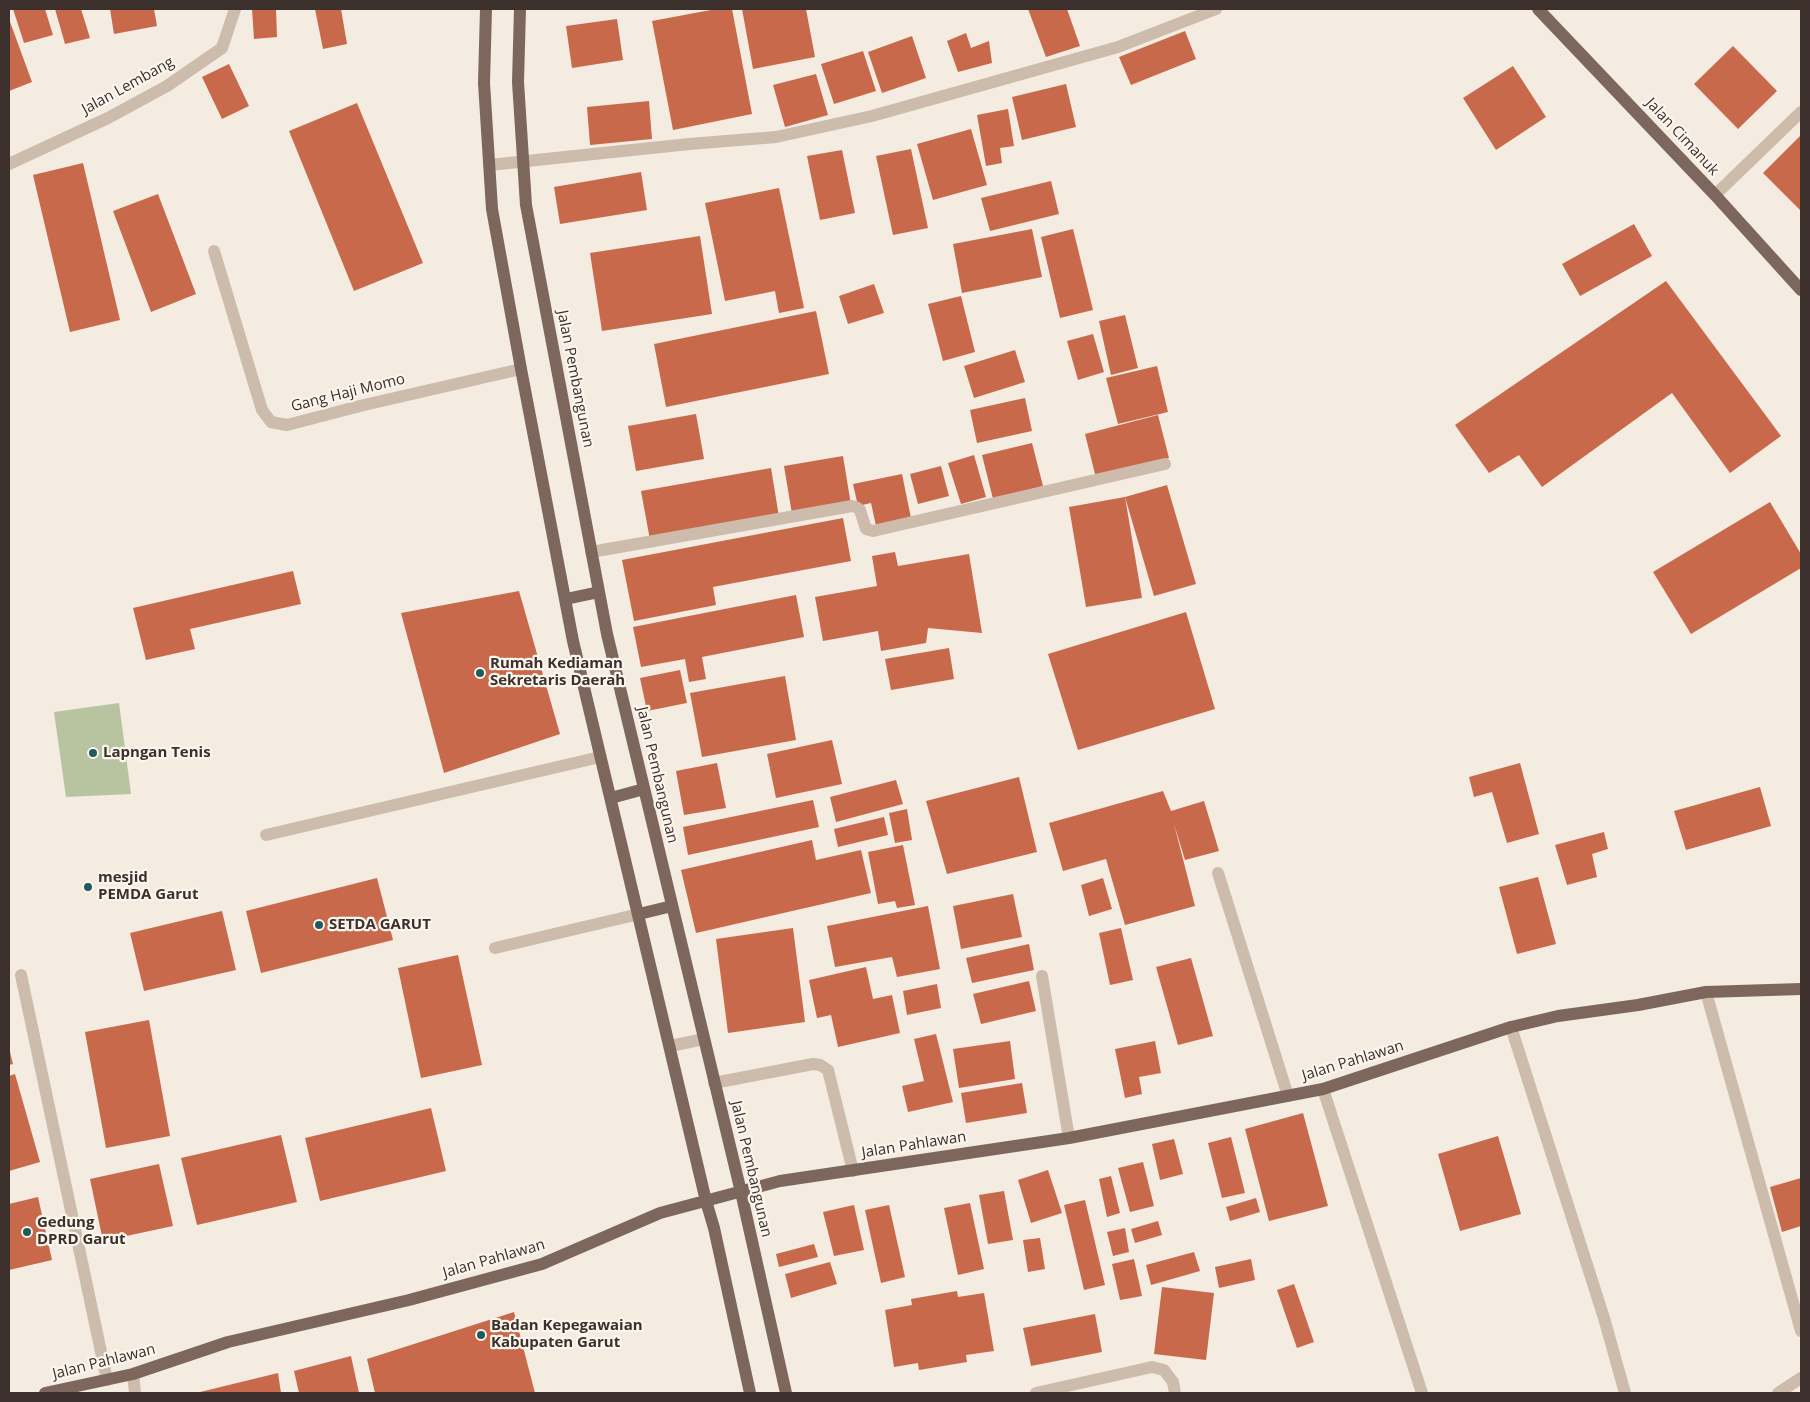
<!DOCTYPE html>
<html>
<head>
<meta charset="utf-8">
<style>
	body { margin:0 }
	#map { position:relative; width:1810px; height:1402px; overflow:hidden; background:#f4ebe1; font-family:"Open Sans",sans-serif }
	canvas { display:block }
	.frame { position:absolute; inset:0; border:10px solid #3b302b; pointer-events:none }
</style>
</head>
<body>
<div id="map">
<canvas width="1810" height="1402"></canvas>
<div class="frame"></div>
</div>
<script>
const g = document.querySelector('canvas').getContext('2d');
g.lineJoin = 'round';
function fill(path, color) { g.fillStyle = color; g.fill(path, 'evenodd'); }
const shape = rows => new Path2D(rows.map(r => 'M' + r).join(''));
function strokePath(path, color, width, dash) { g.strokeStyle = color; g.lineWidth = width; g.lineCap = dash ? 'butt' : 'round'; g.setLineDash(dash || []); g.stroke(path); }
function label(font, color, halo, rows, align = 'center') {
  g.font = font + ' "Open Sans",sans-serif'; g.lineWidth = 4.5; g.setLineDash([]); g.textBaseline = 'middle'; g.strokeStyle = halo; g.fillStyle = color; for (const [text, x, y, turn = 0] of rows) {
    g.save(); g.translate(x, y); g.rotate((+turn || 0) * Math.PI / 180); g.textAlign = isNaN(turn) ? turn : align; if (halo) g.strokeText(text, 0, 0); g.fillText(text, 0, 0); g.restore();
  }
}
const green = shape([
	[119,703,131,794,66,797,54,712]
]);
const building = shape([
	[13,9,45,9,53,35,24,43],
	[55,9,81,9,90,38,65,44],
	[110,9,154,9,157,26,114,34],
	[252,9,276,9,277,37,254,39],
	[315,9,341,9,347,44,323,49],
	[716,9,732,9,752,114,673,130,652,21],
	[742,9,806,9,815,57,753,69],
	[1028,9,1067,9,1080,46,1046,57],
	[9,19,32,82,9,91],
	[617,19,623,60,572,68,566,26],
	[1185,31,1196,59,1131,85,1119,57],
	[966,33,971,48,989,41,992,63,958,72,947,41],
	[912,36,926,78,882,93,868,52],
	[1733,46,1777,91,1738,129,1694,84],
	[863,51,876,91,834,104,821,64],
	[229,64,249,106,222,119,202,77],
	[1513,66,1546,117,1496,150,1463,98],
	[816,74,828,115,785,127,773,85],
	[1066,84,1076,127,1022,140,1012,97],
	[649,101,652,139,590,145,587,107],
	[357,103,423,263,354,291,289,131],
	[1008,109,1014,146,1000,148,1002,163,986,166,977,115],
	[971,129,987,185,933,200,917,144],
	[1801,135,1801,211,1763,173],
	[911,149,928,228,893,235,876,156],
	[842,150,855,213,820,220,807,156],
	[83,163,120,320,70,332,33,175],
	[641,172,647,210,560,224,554,187],
	[1051,181,1059,214,990,231,981,198],
	[779,188,804,308,779,313,775,291,725,301,705,203],
	[158,194,196,294,151,312,113,211],
	[1634,224,1652,256,1580,296,1562,264],
	[1032,229,1042,277,962,293,953,244],
	[1073,229,1093,310,1060,318,1041,237],
	[700,236,712,314,602,331,590,253],
	[1666,281,1781,436,1730,473,1672,393,1542,487,1519,455,1489,473,1455,425],
	[874,284,884,313,848,324,839,296],
	[961,296,975,352,943,361,928,304],
	[816,311,829,374,666,407,654,344],
	[1125,315,1138,368,1111,375,1099,321],
	[1093,334,1104,372,1078,380,1067,341],
	[1015,350,1025,382,974,398,964,366],
	[1157,366,1168,412,1118,424,1106,378],
	[1025,398,1032,431,977,443,970,410],
	[696,414,704,459,636,471,628,426],
	[1158,415,1169,458,1096,478,1085,434],
	[1032,443,1043,486,993,499,982,455],
	[974,455,986,497,961,504,948,463],
	[843,456,851,505,792,514,784,466],
	[941,466,949,496,918,504,910,474],
	[771,468,779,517,650,540,641,491],
	[902,474,911,518,876,526,871,503,858,506,853,484],
	[1167,485,1196,584,1154,596,1125,497],
	[1125,497,1142,598,1086,607,1069,507],
	[1770,502,1801,554,1801,568,1691,634,1653,572],
	[843,518,851,561,713,587,716,605,634,621,622,560],
	[895,552,898,566,969,554,982,633,928,628,926,643,881,651,878,631,823,641,815,597,877,586,872,556],
	[293,571,301,604,190,629,195,649,146,660,133,608],
	[519,591,560,734,444,773,401,613],
	[796,595,804,637,702,657,706,679,689,682,685,659,641,667,633,627],
	[1186,612,1215,709,1078,750,1048,654],
	[949,648,954,679,891,690,885,659],
	[680,670,687,703,647,711,640,678],
	[785,676,796,740,702,757,690,693],
	[832,740,842,784,776,798,767,754],
	[717,763,726,808,684,815,676,771],
	[1520,763,1539,834,1507,843,1492,792,1474,797,1469,777],
	[1019,777,1037,852,947,874,926,801],
	[896,780,903,804,836,822,830,797],
	[1760,787,1771,826,1686,850,1674,811],
	[1163,791,1171,811,1204,801,1219,851,1185,860,1174,824,1195,906,1125,925,1106,859,1063,871,1049,823],
	[813,800,819,827,688,855,683,827],
	[907,809,912,840,895,843,889,813],
	[884,817,888,835,838,847,834,829],
	[1604,832,1608,849,1592,854,1597,877,1567,885,1555,845],
	[812,840,816,860,861,850,871,893,696,933,681,870],
	[903,845,915,905,897,908,895,901,878,904,868,852],
	[1538,877,1556,944,1517,954,1499,887],
	[377,878,393,940,261,973,246,911],
	[1103,878,1112,909,1089,916,1081,885],
	[1013,894,1022,937,961,949,953,906],
	[928,906,940,969,897,977,892,957,835,967,827,926],
	[222,911,236,970,144,991,130,933],
	[793,928,805,1022,728,1033,716,939],
	[1121,928,1133,980,1110,985,1099,933],
	[1029,944,1034,970,972,983,966,958],
	[458,955,482,1065,421,1078,398,968],
	[1191,958,1213,1036,1178,1045,1156,967],
	[866,967,873,999,892,995,900,1033,838,1047,831,1015,817,1018,809,980],
	[1029,981,1036,1011,981,1024,973,994],
	[937,984,941,1008,907,1015,903,991],
	[149,1020,170,1136,106,1148,85,1032],
	[936,1034,953,1102,908,1112,902,1086,924,1081,914,1039],
	[1010,1041,1015,1079,959,1088,953,1049],
	[1155,1041,1161,1073,1139,1077,1142,1094,1125,1098,1115,1049],
	[9,1048,13,1064,9,1065],
	[15,1074,40,1162,9,1171,9,1076],
	[1022,1083,1027,1113,966,1123,961,1093],
	[431,1108,446,1171,320,1201,305,1138],
	[1303,1113,1328,1206,1269,1221,1245,1129],
	[281,1135,297,1202,197,1225,181,1158],
	[1498,1136,1521,1214,1460,1231,1438,1154],
	[1231,1137,1245,1193,1222,1198,1208,1143],
	[1174,1139,1183,1174,1160,1180,1152,1144],
	[1143,1162,1154,1206,1130,1212,1118,1168],
	[159,1164,173,1226,103,1241,90,1179],
	[1048,1170,1062,1213,1031,1223,1018,1180],
	[1111,1176,1120,1213,1107,1217,1099,1179],
	[1801,1178,1801,1226,1782,1232,1770,1187],
	[1004,1191,1013,1240,988,1244,979,1195],
	[38,1197,52,1260,9,1270,9,1204],
	[1256,1198,1260,1212,1230,1221,1226,1207],
	[1085,1200,1105,1285,1084,1290,1064,1205],
	[970,1203,984,1269,958,1275,944,1208],
	[854,1205,864,1250,834,1256,823,1212],
	[889,1205,905,1277,881,1283,865,1210],
	[1158,1221,1162,1235,1135,1243,1131,1229],
	[1125,1228,1129,1252,1113,1256,1107,1232],
	[1040,1238,1045,1269,1028,1272,1023,1240],
	[814,1244,818,1257,779,1267,776,1254],
	[1194,1252,1200,1271,1151,1285,1146,1265],
	[1134,1259,1142,1296,1120,1300,1112,1264],
	[1251,1259,1255,1280,1219,1288,1215,1267],
	[830,1262,837,1284,791,1298,785,1274],
	[1294,1284,1314,1342,1297,1348,1277,1290],
	[1162,1287,1214,1293,1206,1360,1154,1354],
	[957,1291,958,1297,984,1293,994,1351,966,1355,967,1362,919,1370,918,1363,894,1367,885,1310,912,1305,911,1299],
	[514,1312,535,1393,375,1393,367,1359],
	[1095,1314,1102,1352,1031,1366,1023,1328],
	[351,1356,359,1393,299,1393,294,1371],
	[278,1373,281,1393,196,1393]
]);
const minor = shape([
	[9,164,108,118,167,86,222,48,235,9],
	[489,165,689,144,776,137,872,116,1118,47,1216,9],
	[1715,195,1801,112],
	[214,251,262,410,271,422,287,425,364,405,521,369],
	[591,552,852,506,856,507,860,510,866,529,873,531,1165,464],
	[266,835,600,757],
	[1218,873,1288,1096],
	[495,948,639,914],
	[21,975,107,1380],
	[1042,976,1069,1138],
	[1706,992,1801,1331],
	[1511,1027,1604,1318,1625,1393],
	[670,1046,704,1039],
	[714,1083,813,1064,820,1065,828,1070,853,1171],
	[1323,1089,1422,1393],
	[133,1374,135,1393],
	[1036,1393,1152,1367,1164,1370,1173,1382,1175,1393],
	[1778,1393,1801,1378]
]);
const major = shape([
	[486,9,484,83,492,209,521,369,573,641,706,1201,714,1228,750,1393],
	[520,9,518,82,526,205,607,634,741,1192,786,1393],
	[1538,9,1715,195,1801,290],
	[566,599,599,592],
	[611,798,644,789],
	[639,914,672,906],
	[45,1393,133,1374,228,1342,409,1300,542,1264,660,1213,780,1181,1069,1138,1323,1089,1511,1027,1558,1016,1638,1005,1706,992,1801,989]
]);
const markers = [
	[480,673,5,"#1f5a5e"],
	[93,753,5,"#1f5a5e"],
	[88,887,5,"#1f5a5e"],
	[319,925,5,"#1f5a5e"],
	[27,1232,5,"#1f5a5e"],
	[481,1335,5,"#1f5a5e"]
];
const streetNames = [
	["Jalan Lembang",128,86,-29],
	["Jalan Cimanuk",1682,137,47],
	["Jalan Pembangunan",575,379,79],
	["Gang Haji Momo",348,393,-14],
	["Jalan Pembangunan",657,775,77],
	["Jalan Pahlawan",1353,1061,-17],
	["Jalan Pahlawan",914,1145,-9],
	["Jalan Pembangunan",751,1169,77],
	["Jalan Pahlawan",494,1259,-16],
	["Jalan Pahlawan",104,1362,-14]
];
const poiNames = [
	["Rumah Kediaman",490,664],
	["Sekretaris Daerah",490,681],
	["Lapngan Tenis",103,753],
	["mesjid",98,878],
	["PEMDA Garut",98,895],
	["SETDA GARUT",329,925],
	["Gedung",37,1223],
	["DPRD Garut",37,1240],
	["Badan Kepegawaian",491,1326],
	["Kabupaten Garut",491,1343]
];
fill(green, '#b8c4a0');
fill(building, '#c8694b');
strokePath(minor, '#cdbbac', 12);
strokePath(major, '#7d675c', 12);
for (const [x, y, r, color] of markers) { const dot = new Path2D(); dot.arc(x, y, r, 0, 2 * Math.PI); g.fillStyle = color; g.fill(dot); strokePath(dot, '#fbf5ee', 2); }
label('15px', '#3b302b', '#fbf5ee', streetNames);
label('bold 15px', '#3b302b', '#fbf5ee', poiNames, 'left');
</script>
</body>
</html>
